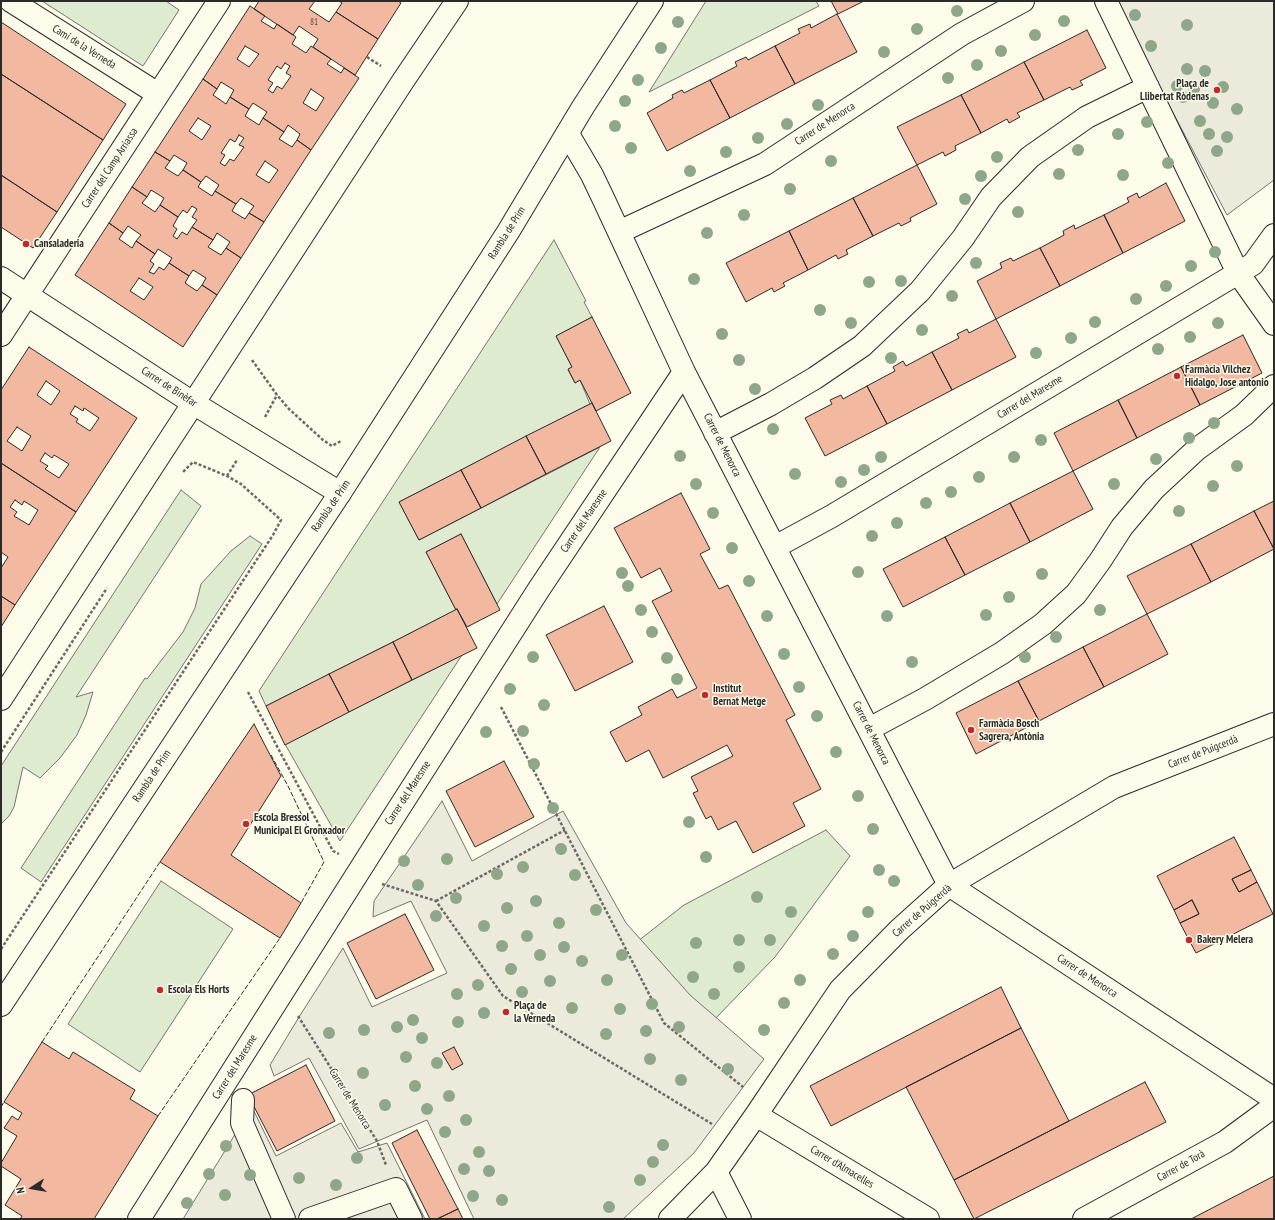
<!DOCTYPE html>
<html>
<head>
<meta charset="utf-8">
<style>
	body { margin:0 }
	#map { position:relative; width:1275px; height:1220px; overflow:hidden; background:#fdfbea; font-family:"PT Sans Narrow",sans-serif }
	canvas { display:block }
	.frame { position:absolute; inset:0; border:2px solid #2b2b2b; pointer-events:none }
	.north { position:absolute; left:12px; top:1168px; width:40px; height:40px; -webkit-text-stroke:3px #fdfbea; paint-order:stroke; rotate:258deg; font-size:11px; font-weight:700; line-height:16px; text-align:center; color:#2b2b2b }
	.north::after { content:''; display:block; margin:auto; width:14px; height:18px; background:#2b2b2b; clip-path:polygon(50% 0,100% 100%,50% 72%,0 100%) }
</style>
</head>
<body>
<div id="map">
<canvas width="1275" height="1220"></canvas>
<div class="frame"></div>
<div class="north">N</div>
</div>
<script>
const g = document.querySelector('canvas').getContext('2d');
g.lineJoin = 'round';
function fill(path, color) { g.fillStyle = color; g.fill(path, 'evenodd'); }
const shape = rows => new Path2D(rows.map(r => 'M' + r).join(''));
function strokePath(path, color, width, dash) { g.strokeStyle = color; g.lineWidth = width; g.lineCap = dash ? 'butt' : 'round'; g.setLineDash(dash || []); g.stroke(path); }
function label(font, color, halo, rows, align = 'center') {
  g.font = font + ' "PT Sans Narrow",sans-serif'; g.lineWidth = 3; g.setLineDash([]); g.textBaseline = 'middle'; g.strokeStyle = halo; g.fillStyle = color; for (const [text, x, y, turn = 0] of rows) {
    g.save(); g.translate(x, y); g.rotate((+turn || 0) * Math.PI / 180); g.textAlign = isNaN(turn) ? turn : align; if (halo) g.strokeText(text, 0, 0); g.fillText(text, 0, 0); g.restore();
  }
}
const green = shape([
	[42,1,166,1,179,10,143,66,42,1],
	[706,1,816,1,819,6,649,92,706,1],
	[554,240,586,301,584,302,592,317,556,336,572,367,568,370,575,383,580,380,590,404,399,502,419,540,600,447,497,604,461,534,426,552,456,610,266,706,259,691,554,240],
	[181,490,201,506,76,697,93,692,86,715,77,735,60,758,40,778,23,767,14,807,9,816,1,824,1,766,181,490],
	[250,536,262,544,41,882,21,868,145,678,147,679,183,632,195,608,201,584,231,551,250,536],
	[462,655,340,841,285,744,462,655],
	[826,830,850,856,775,957,711,1023,633,945,684,905,826,830],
	[161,881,233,929,140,1072,68,1024,161,881]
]);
const parking = shape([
	[1114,1,1274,1,1274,180,1227,215,1114,1],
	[442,801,472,861,563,811,626,923,690,995,764,1059,694,1153,623,1219,474,1219,427,1120,359,1149,309,1058,274,1076,270,1065,299,1017,343,948,372,1007,447,973,411,901,373,917,374,901,442,801],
	[248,1099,276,1156,341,1123,358,1152,387,1143,425,1219,183,1219,242,1123,248,1099]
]);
const building = shape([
	[259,1,315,1,309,9,329,22,336,12,378,39,355,75,313,47,318,39,299,26,293,35,254,9,259,1],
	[339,1,398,1,401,3,378,39,336,12,342,3,339,1],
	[831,1,864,1,838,14,831,1],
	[250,6,265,16,261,21,274,29,277,24,296,37,292,44,306,53,311,46,331,59,327,64,341,73,344,68,359,78,311,150,297,140,300,134,288,125,284,132,263,118,267,112,253,103,249,109,230,97,234,90,221,82,217,89,203,79,250,6],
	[245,46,259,54,249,67,237,59,245,46],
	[285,63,290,66,286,73,291,76,282,89,277,86,273,93,268,90,273,83,268,80,277,66,281,69,285,63],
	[311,89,324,98,316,111,303,103,311,89],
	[837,14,857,52,795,84,775,46,800,33,798,29,810,24,811,28,837,14],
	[1,22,126,104,103,140,1,74,1,22],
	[1087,30,1106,68,1080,81,1083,85,1072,90,1070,87,1044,100,1024,62,1087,30],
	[775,46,795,84,730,118,710,80,737,66,735,62,746,57,748,60,775,46],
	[1024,62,1044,100,1017,113,1020,117,1009,123,1007,119,981,133,961,95,1024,62],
	[1,74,103,140,57,212,1,175,1,74],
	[203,79,217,89,213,95,226,104,230,97,249,109,245,116,259,125,263,118,284,132,279,139,292,147,297,140,311,150,264,222,249,213,254,206,241,198,236,204,215,191,219,185,206,176,201,182,183,170,187,163,174,155,170,161,155,152,203,79],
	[198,118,211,126,202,140,189,131,198,118],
	[239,135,244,138,239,145,244,147,234,161,230,159,225,166,220,163,225,155,221,153,230,139,235,142,239,135],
	[265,161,278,170,269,183,256,175,265,161],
	[710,80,730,118,667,151,647,113,673,98,672,95,682,90,684,93,710,80],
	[961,95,981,133,955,146,956,150,945,156,943,152,917,165,897,127,961,95],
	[155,152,170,161,165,168,178,176,183,170,201,182,198,187,212,196,215,191,236,204,232,211,245,219,249,213,264,222,241,258,226,248,230,242,217,233,213,240,192,227,197,220,192,217,197,209,192,206,187,213,183,210,178,217,160,205,164,198,151,190,147,197,132,187,155,152],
	[917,165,937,204,910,218,911,221,901,226,899,223,873,236,853,198,917,165],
	[1,175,57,212,33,248,1,227,1,175],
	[1166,183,1185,221,1123,253,1104,215,1129,202,1127,198,1137,193,1139,198,1166,183],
	[132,187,147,197,142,203,155,212,160,205,178,217,173,226,177,229,173,236,177,239,182,232,187,235,192,227,213,240,208,247,221,255,226,248,241,258,217,295,202,285,206,278,193,270,189,276,169,263,172,258,158,249,155,254,136,241,141,235,128,226,123,233,109,223,132,187],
	[853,198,873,236,846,250,848,254,838,259,836,255,808,270,789,231,853,198],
	[1104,215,1123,253,1060,286,1040,248,1064,235,1063,231,1074,225,1075,229,1104,215],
	[109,223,123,233,119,239,132,248,136,241,155,254,150,261,154,264,149,272,154,274,159,267,164,270,169,263,189,276,185,283,197,291,202,285,217,295,183,347,75,275,109,223],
	[139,278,153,287,144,300,130,291,139,278],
	[789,231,808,270,783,283,785,286,774,292,772,288,746,302,726,263,789,231],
	[1040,248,1060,286,996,319,977,281,1002,268,1000,263,1011,258,1013,261,1040,248],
	[592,317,631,393,596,411,580,380,575,383,568,369,572,367,556,336,592,317],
	[996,319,1016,357,952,390,932,352,959,338,957,334,967,329,969,333,996,319],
	[1243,335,1262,373,1200,405,1181,367,1243,335],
	[29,347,137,418,76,512,1,463,1,390,29,347],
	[46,381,60,391,51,405,37,395,46,381],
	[75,406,83,411,84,408,99,418,90,431,76,422,78,419,70,414,75,406],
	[17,427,31,436,22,451,7,441,17,427],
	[45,453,52,458,54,455,69,464,59,478,45,469,48,466,40,461,45,453],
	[932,352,952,390,887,424,867,386,895,371,893,367,903,361,906,366,932,352],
	[1181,367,1200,405,1137,438,1118,400,1181,367],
	[867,386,887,424,825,456,805,418,832,404,830,400,841,395,843,399,867,386],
	[1118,400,1137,438,1073,471,1054,433,1118,400],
	[592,403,611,441,546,474,526,436,592,403],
	[526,436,546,474,481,508,461,470,526,436],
	[1,463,76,512,15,605,1,596,1,568,8,557,1,552,1,463],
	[15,500,22,505,24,501,38,510,29,525,14,516,17,512,10,507,15,500],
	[461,470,481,508,419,540,399,502,461,470],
	[1073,471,1093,509,1030,542,1010,503,1073,471],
	[681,493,710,549,700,554,719,589,728,585,795,715,786,720,821,789,793,803,805,826,753,853,736,821,718,830,711,816,706,819,693,793,698,791,691,777,733,756,727,745,663,778,649,750,626,762,610,732,642,715,638,707,672,689,677,698,697,688,652,601,672,591,660,568,641,578,614,528,681,493],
	[1274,501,1274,549,1254,511,1274,501],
	[1010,503,1030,542,965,575,945,537,1010,503],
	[1254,511,1274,549,1211,582,1191,544,1254,511],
	[461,534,500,610,467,627,457,609,456,610,426,552,461,534],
	[945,537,965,575,903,607,883,569,945,537],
	[1191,544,1211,582,1147,614,1127,576,1191,544],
	[1,596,15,605,1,627,1,596],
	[604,606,633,662,575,691,546,635,604,606],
	[457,609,477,648,412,680,393,642,457,609],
	[1147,614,1168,654,1104,687,1083,647,1147,614],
	[393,642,412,680,349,712,329,674,393,642],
	[1083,647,1104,687,1039,721,1018,681,1083,647],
	[329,674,349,712,285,745,266,706,329,674],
	[1018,681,1039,721,976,754,956,713,1018,681],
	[254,724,281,776,231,855,301,903,280,938,160,862,254,724],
	[504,761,534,817,475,847,446,791,504,761],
	[1234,837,1251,870,1232,879,1239,892,1257,882,1273,914,1196,953,1180,923,1199,914,1192,900,1174,910,1157,876,1234,837],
	[1251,870,1257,882,1239,892,1232,879,1251,870],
	[1192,900,1199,914,1180,923,1174,910,1192,900],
	[405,914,434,970,376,999,347,943,405,914],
	[1001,987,1021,1028,831,1126,810,1086,1001,987],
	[1021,1028,1069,1121,954,1180,906,1087,1021,1028],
	[42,1042,69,1059,73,1052,135,1090,130,1099,158,1116,94,1219,20,1219,22,1216,5,1205,21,1179,1,1166,1,1163,17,1136,4,1128,12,1116,18,1120,22,1113,4,1102,42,1042],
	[454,1047,463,1064,452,1070,442,1053,454,1047],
	[306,1065,335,1121,277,1151,248,1095,306,1065],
	[1145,1082,1166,1122,974,1219,954,1180,1145,1082],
	[417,1130,458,1209,437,1219,430,1219,392,1143,417,1130],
	[1274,1176,1274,1219,1191,1219,1274,1176],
	[458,1209,463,1219,437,1219,458,1209]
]);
const path = shape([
	[367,57,381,66],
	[252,360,277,395,289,409,323,440,332,446,341,441],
	[265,417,277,395],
	[227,476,237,460],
	[248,692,333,851,339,854],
	[501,707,664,1023,743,1087],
	[1,752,107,588],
	[382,884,436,901,503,996,712,1124],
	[436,901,565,830],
	[1,949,273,535,281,520,241,484,227,476,193,462,182,473],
	[298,1016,377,1141,386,1165]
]);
const minor = shape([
	[11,1,158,94],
	[1106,1,1238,273,1274,324],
	[568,134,592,175,603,198,684,372,949,885,1274,1099],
	[619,232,765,164,962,34,1023,1],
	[1,278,193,403,340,493],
	[1,335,219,1],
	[715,433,771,404,815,378,862,346,920,291,963,238,991,197,1030,157,1087,117,1148,87],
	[775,547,832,516,1253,264,1274,235],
	[869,729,925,699,1002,653,1043,624,1076,594,1100,561,1122,527,1154,489,1197,449,1244,415,1274,386],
	[243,1100,242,1123,284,1219],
	[756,1115,928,1219],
	[716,1172,740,1219],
	[139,1219,380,838,539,589,684,372],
	[310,1219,396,1189,411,1219],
	[670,1219,716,1172,756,1115,840,990,899,930,949,885,1114,787,1274,724],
	[1084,1219,1225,1142,1274,1106]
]);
const major = shape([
	[1,699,403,81,457,1],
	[1,1005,340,493,508,232,583,107,652,1]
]);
const fence = shape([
	[271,755,288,786,324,862,301,903],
	[42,1042,160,862],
	[1,1107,4,1102],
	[158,1116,280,938],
	[1,1117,1,1119]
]);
const trees = [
	[957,11],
	[1135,15],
	[1064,21],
	[678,22],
	[1187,25],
	[917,29],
	[1035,35],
	[1151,46],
	[661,48],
	[1001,51],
	[884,52],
	[977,65],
	[1187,69],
	[1205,71],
	[948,78],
	[638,80],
	[1177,86],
	[1223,87],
	[1194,89],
	[1183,97],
	[625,101],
	[1213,103],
	[818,105],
	[1237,109],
	[1200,121],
	[1147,122],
	[787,124],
	[615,126],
	[1118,134],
	[1209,134],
	[1227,137],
	[758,138],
	[631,148],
	[1078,150],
	[1217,151],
	[726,152],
	[997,157],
	[831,161],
	[1168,163],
	[690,171],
	[1059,174],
	[1123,175],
	[981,176],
	[790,189],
	[965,199],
	[1018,212],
	[744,215],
	[707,233],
	[1215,252],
	[976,263],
	[1191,266],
	[694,279],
	[901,281],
	[869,282],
	[1166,286],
	[952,296],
	[1136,299],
	[820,310],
	[1095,322],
	[851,323],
	[1218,323],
	[922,330],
	[722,334],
	[1190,337],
	[1071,338],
	[1158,349],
	[1036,353],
	[891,358],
	[739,360],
	[755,389],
	[1214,423],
	[773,429],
	[1189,438],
	[1041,440],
	[680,456],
	[881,457],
	[1014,457],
	[1156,459],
	[1237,466],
	[864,470],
	[795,474],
	[979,477],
	[841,482],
	[696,484],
	[1114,484],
	[1213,486],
	[951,492],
	[926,503],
	[1179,511],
	[713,513],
	[897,523],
	[872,536],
	[732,548],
	[858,572],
	[622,573],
	[1042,574],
	[749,581],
	[628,586],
	[1009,597],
	[641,610],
	[1100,610],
	[986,615],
	[767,616],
	[887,616],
	[652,632],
	[1056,637],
	[784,654],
	[533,657],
	[1025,657],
	[667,658],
	[912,662],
	[677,679],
	[799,687],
	[510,689],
	[544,705],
	[817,716],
	[523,731],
	[486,732],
	[836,752],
	[534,764],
	[858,796],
	[553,808],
	[689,822],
	[873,829],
	[561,849],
	[706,857],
	[447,859],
	[404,861],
	[523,867],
	[879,870],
	[497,874],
	[575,875],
	[894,881],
	[418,885],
	[757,897],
	[456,898],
	[536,901],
	[507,908],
	[596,910],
	[791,912],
	[868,912],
	[436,916],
	[559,923],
	[484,926],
	[527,936],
	[853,936],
	[739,940],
	[770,940],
	[696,943],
	[502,946],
	[564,947],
	[833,954],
	[540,955],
	[622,955],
	[582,961],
	[739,967],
	[511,969],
	[693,977],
	[607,980],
	[800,980],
	[550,981],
	[478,985],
	[522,992],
	[457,994],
	[714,994],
	[784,1003],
	[652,1004],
	[572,1008],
	[620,1009],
	[484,1013],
	[413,1020],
	[458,1022],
	[397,1027],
	[679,1027],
	[364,1030],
	[764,1030],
	[646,1031],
	[329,1033],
	[606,1034],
	[422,1038],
	[406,1057],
	[650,1059],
	[437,1063],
	[728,1069],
	[363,1073],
	[681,1080],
	[415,1086],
	[449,1096],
	[385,1105],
	[427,1109],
	[466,1120],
	[445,1132],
	[663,1145],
	[226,1146],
	[479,1152],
	[357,1158],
	[653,1162],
	[464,1169],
	[489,1171],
	[209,1174],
	[250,1175],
	[299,1178],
	[640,1180],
	[336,1185],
	[225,1195],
	[473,1196],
	[502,1200],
	[187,1203],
	[609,1207]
];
const markers = [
	[1217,90,4,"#c62828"],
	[26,244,4,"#c62828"],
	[1177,376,4,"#c62828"],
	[705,695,4,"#c62828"],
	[971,730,4,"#c62828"],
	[246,824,4,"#c62828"],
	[1189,940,4,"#c62828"],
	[160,990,4,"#c62828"],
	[506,1012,4,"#c62828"]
];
const numberNames = [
	["81",314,22]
];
const streetNames = [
	["Camí de la Verneda",84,47,32],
	["Carrer de Menorca",825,124,-33],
	["Carrer del Camp Arriassa",110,168,-57],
	["Rambla de Prim",507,233,-58],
	["Carrer de Binèfar",169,387,33],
	["Carrer del Maresme",1030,397,-31],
	["Carrer de Menorca",722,445,63],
	["Rambla de Prim",331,506,-56],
	["Carrer del Maresme",584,521,-56],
	["Carrer de Menorca",871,733,63],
	["Carrer de Puigcerdà",1203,752,-21],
	["Rambla de Prim",152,776,-57],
	["Carrer del Maresme",408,793,-57],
	["Carrer de Puigcerdà",922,911,-41],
	["Carrer de Menorca",1087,976,33],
	["Carrer del Maresme",235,1067,-58],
	["Carrer de Menorca",350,1099,58],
	["Carrer de Torà",1181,1166,-29],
	["Carrer d'Almacelles",842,1167,31]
];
const poiNames = [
	["Plaça de",1209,84,"right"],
	["Llibertat Ròdenas",1209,97,"right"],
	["Cansaladeria",34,244],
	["Farmàcia Vilchez",1185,370],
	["Hidalgo, Jose antonio",1185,383],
	["Institut",713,689],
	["Bernat Metge",713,702],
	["Farmàcia Bosch",979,724],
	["Sagrera, Antònia",979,737],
	["Escola Bressol",254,818],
	["Municipal El Gronxador",254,831],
	["Bakery Melera",1197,940],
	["Escola Els Horts",168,990],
	["Plaça de",514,1006],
	["la Verneda",514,1019]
];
fill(green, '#deebd1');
strokePath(green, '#74746e', 1);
fill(parking, '#eceadb');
strokePath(parking, '#74746e', 1);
fill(building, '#f2b8a0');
strokePath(building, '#2b2b2b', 1);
strokePath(minor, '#2b2b2b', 24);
strokePath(major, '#2b2b2b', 24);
strokePath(path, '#6a6964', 2.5, [3, 2]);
strokePath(minor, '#fdfbea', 22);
strokePath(major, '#fdfbea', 22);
strokePath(fence, '#2b2b2b', 1, [5, 2]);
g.fillStyle = '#8ea78a';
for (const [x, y] of trees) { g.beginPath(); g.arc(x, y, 6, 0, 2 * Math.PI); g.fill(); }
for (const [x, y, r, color] of markers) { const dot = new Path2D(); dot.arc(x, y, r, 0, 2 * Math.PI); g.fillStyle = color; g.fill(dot); strokePath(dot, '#fdfbea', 1.5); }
label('9px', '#5d4e48', null, numberNames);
label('11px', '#2b2b2b', '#fdfbea', streetNames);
label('bold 11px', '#2b2b2b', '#fdfbea', poiNames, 'left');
</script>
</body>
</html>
